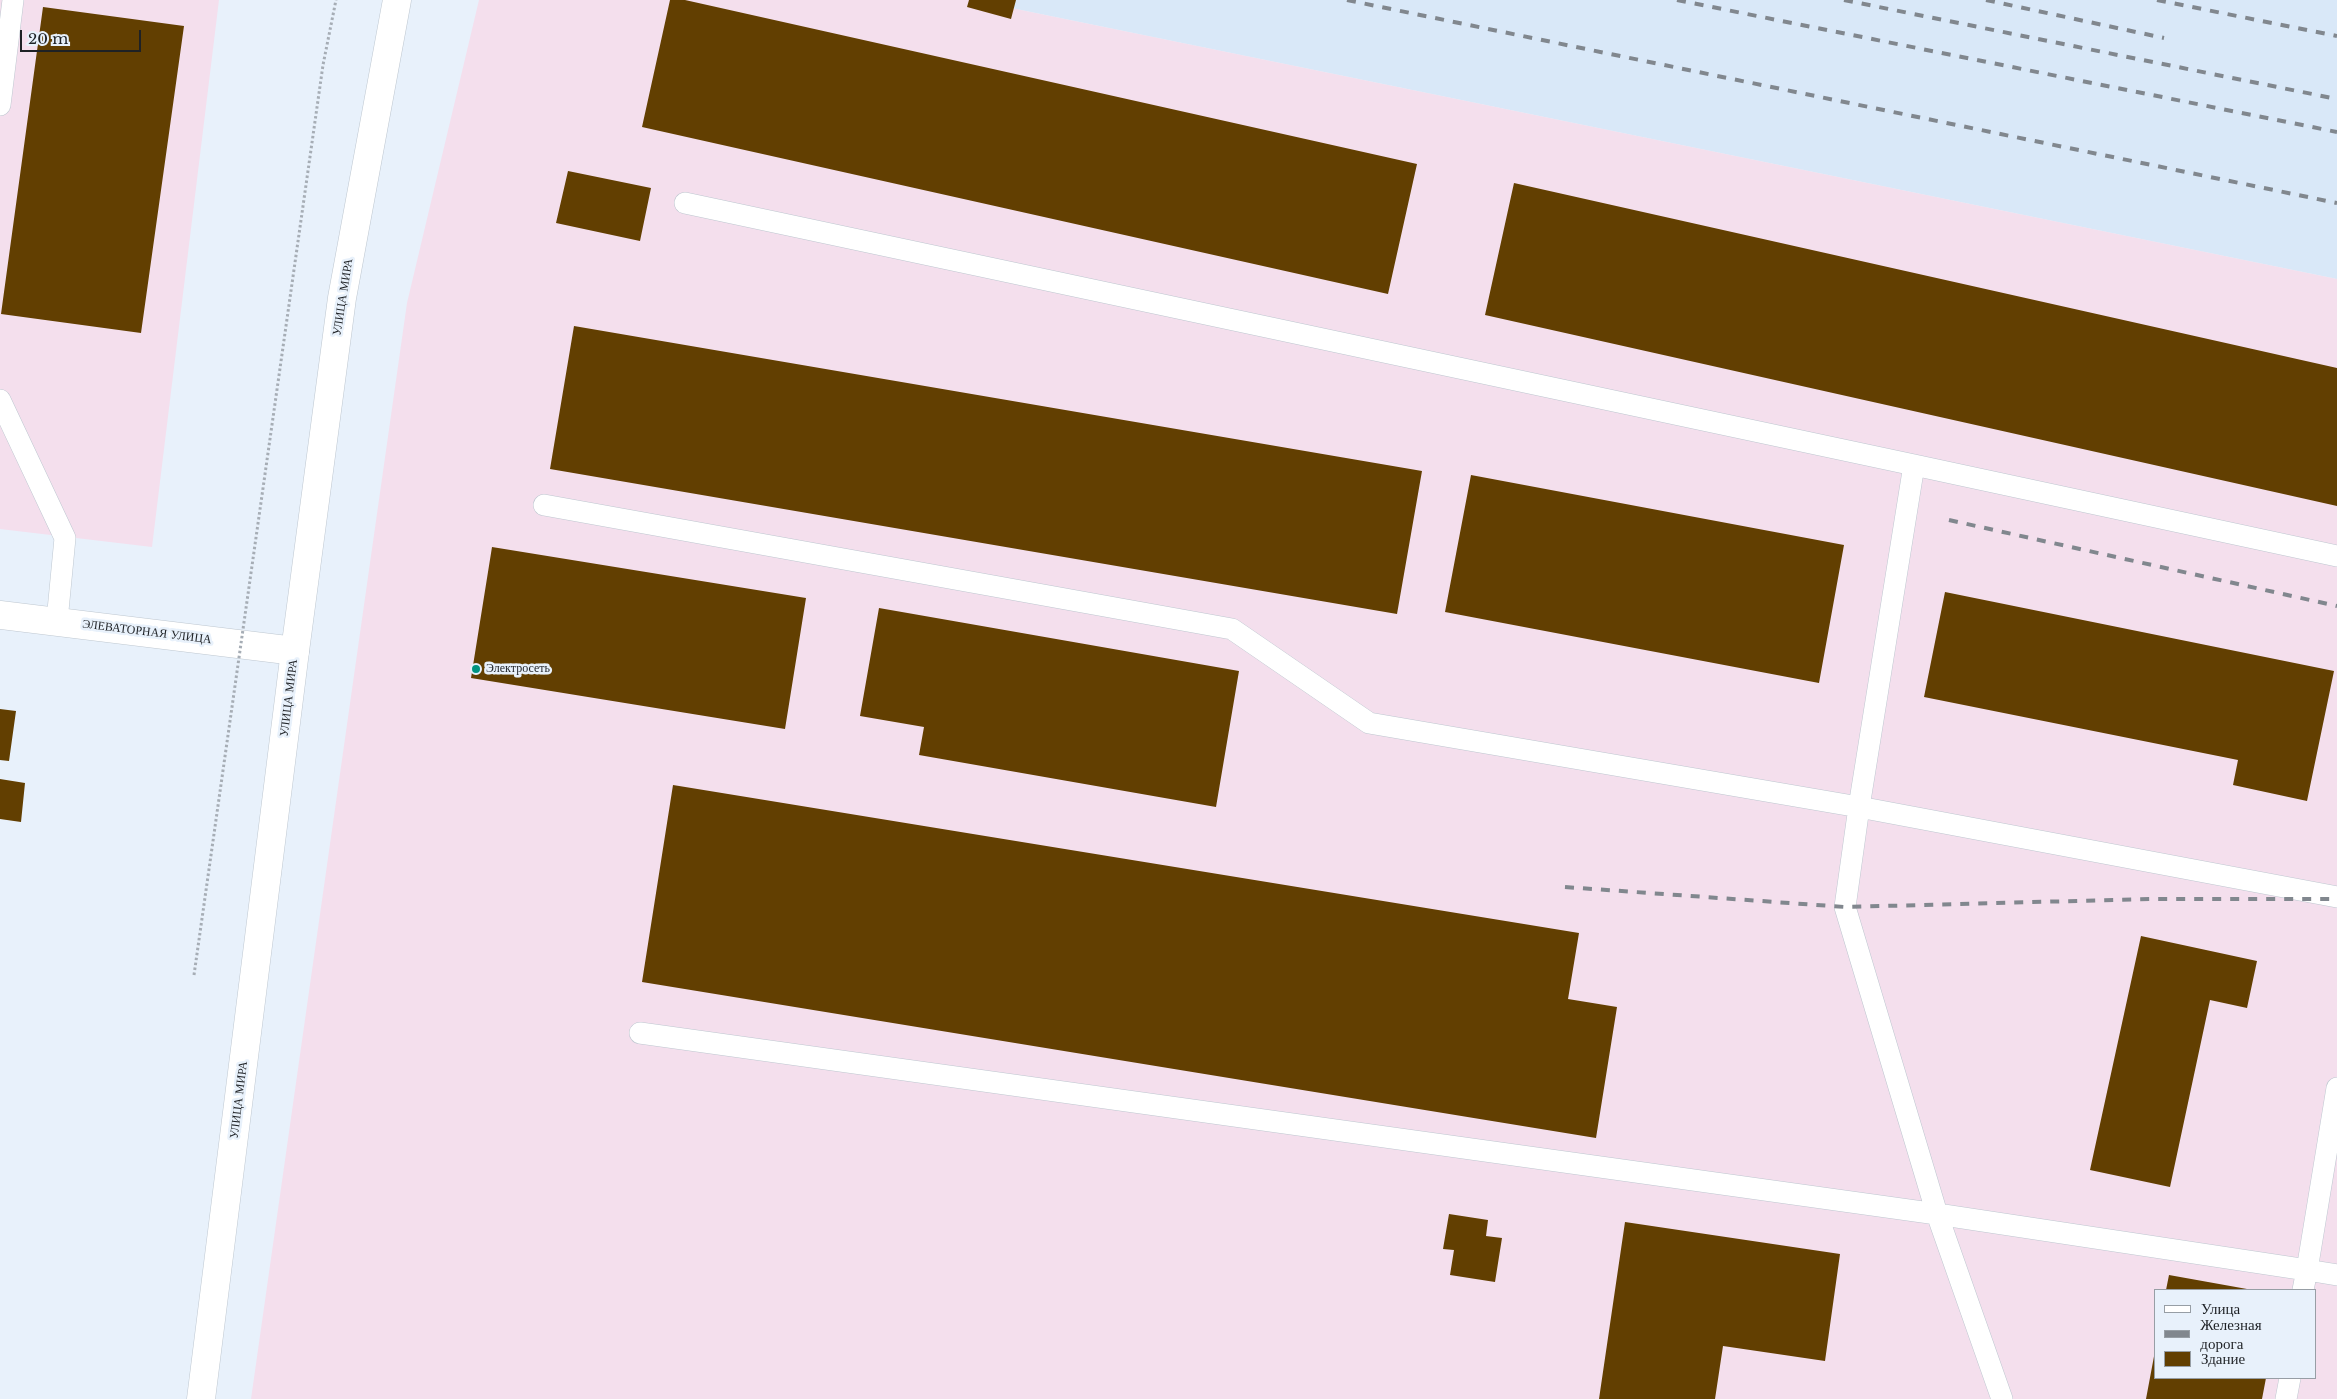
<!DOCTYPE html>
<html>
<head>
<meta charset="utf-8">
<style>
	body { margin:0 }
	#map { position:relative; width:2337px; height:1399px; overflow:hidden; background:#e8f1fb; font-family:"Libre Baskerville",serif }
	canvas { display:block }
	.legend { position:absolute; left:2154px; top:1289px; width:162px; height:90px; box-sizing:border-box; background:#e8f1fb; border:1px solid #979ea5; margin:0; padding:6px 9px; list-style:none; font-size:15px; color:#1e2125 }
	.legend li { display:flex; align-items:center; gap:10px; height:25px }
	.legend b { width:25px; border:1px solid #979ea5 }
	.scale { position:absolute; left:20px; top:30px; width:121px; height:22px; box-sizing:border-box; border:2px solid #1e2125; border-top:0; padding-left:6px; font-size:15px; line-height:18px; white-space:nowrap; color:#1e2125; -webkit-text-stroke:4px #e8f1fb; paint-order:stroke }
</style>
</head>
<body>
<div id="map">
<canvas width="2337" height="1399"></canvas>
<ul class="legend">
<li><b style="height:6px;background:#fff"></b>Улица</li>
<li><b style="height:6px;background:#81878e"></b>Железная дорога</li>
<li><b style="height:14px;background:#623f01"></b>Здание</li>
</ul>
<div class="scale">20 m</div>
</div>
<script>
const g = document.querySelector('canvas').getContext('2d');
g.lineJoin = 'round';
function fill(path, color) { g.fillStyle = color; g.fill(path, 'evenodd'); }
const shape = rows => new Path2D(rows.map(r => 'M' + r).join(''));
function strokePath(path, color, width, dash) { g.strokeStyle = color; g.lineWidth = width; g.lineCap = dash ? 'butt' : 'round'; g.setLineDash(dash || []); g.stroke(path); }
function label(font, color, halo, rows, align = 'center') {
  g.font = font + ' "Libre Baskerville",serif'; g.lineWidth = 5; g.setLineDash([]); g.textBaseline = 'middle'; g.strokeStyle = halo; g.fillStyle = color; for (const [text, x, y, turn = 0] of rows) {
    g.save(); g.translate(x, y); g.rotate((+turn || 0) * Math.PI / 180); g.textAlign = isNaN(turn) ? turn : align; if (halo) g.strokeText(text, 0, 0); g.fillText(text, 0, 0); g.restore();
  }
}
const built = shape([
	[972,0,2337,0,2337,279]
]);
const industrial = shape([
	[0,0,219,0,152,547,0,529],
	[479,0,972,0,2337,279,2337,1399,251,1399,407,303],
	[2156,1290,2316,1290,2316,1378,2156,1378]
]);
const building = shape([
	[670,0,685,0,1417,164,1388,294,642,127],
	[969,0,1016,0,1011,19,967,7],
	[43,7,184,26,141,333,1,314],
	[568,171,651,188,640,241,556,223],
	[1514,183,2337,368,2337,506,1485,315],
	[574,326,1422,471,1397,614,550,469],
	[1471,475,1844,545,1819,683,1445,612],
	[492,547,806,598,785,729,471,678],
	[1945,592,2334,671,2307,801,2233,785,2238,760,1924,697],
	[879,608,1239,671,1216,807,919,755,924,727,860,716],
	[0,709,16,711,9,761,0,760],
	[0,779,25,783,21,822,0,819],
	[673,785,1579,933,1568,999,1617,1007,1596,1138,642,982],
	[2141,936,2257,961,2247,1008,2210,1000,2170,1187,2090,1170],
	[1449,1214,1488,1220,1486,1236,1502,1238,1495,1282,1450,1275,1454,1250,1443,1249],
	[1625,1222,1840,1254,1825,1361,1723,1346,1715,1399,1599,1399],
	[2169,1275,2247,1289,2246,1290,2166,1290],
	[2155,1351,2156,1378,2266,1378,2262,1399,2146,1399]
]);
const lane = shape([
	[0,105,13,0],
	[685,203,1914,465,1859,807,2337,897],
	[0,400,65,538,57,621],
	[1914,465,2337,556],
	[544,505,1232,629,1369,723,1859,807,1845,907,1937,1214,2002,1399],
	[640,1033,1937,1214,2307,1270,2303,1290],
	[2337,1088,2307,1270,2337,1275],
	[2286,1399,2290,1378]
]);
const street = shape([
	[0,615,295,651]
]);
const primary = shape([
	[201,1399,295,651,342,298,397,0]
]);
const rail = shape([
	[1347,0,2337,203],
	[1677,0,2337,132],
	[1844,0,2337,99],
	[1986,0,2164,38],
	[2157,0,2337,36],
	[1949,520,2337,606],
	[1565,887,1845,907,2150,899,2337,899]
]);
const pathBridge = shape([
	[194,975,323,65,336,0]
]);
const markers = [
	[476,669,5,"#009380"]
];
const streetNames = [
	["УЛИЦА МИРА",343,297,-81],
	["ЭЛЕВАТОРНАЯ УЛИЦА",147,632,7],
	["УЛИЦА МИРА",289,698,-83],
	["УЛИЦА МИРА",239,1100,-83]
];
const poiNames = [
	["Электросеть",486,669]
];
fill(built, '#d9e8f8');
fill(industrial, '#f4dfed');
fill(building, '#623f01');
strokePath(lane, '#bec7d0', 22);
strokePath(street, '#bec7d0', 29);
strokePath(primary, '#bec7d0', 29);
strokePath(lane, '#fff', 21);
strokePath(street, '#fff', 28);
strokePath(primary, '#fff', 28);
strokePath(rail, '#81878e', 4, [9, 9]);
strokePath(pathBridge, '#a6adb5', 3, [2.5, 2.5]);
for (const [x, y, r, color] of markers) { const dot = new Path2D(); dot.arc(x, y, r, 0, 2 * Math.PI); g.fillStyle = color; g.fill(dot); strokePath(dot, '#e8f1fb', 2); }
label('12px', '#1e2125', '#e8f1fb', streetNames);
label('12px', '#1e2125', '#e8f1fb', poiNames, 'left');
</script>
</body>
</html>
